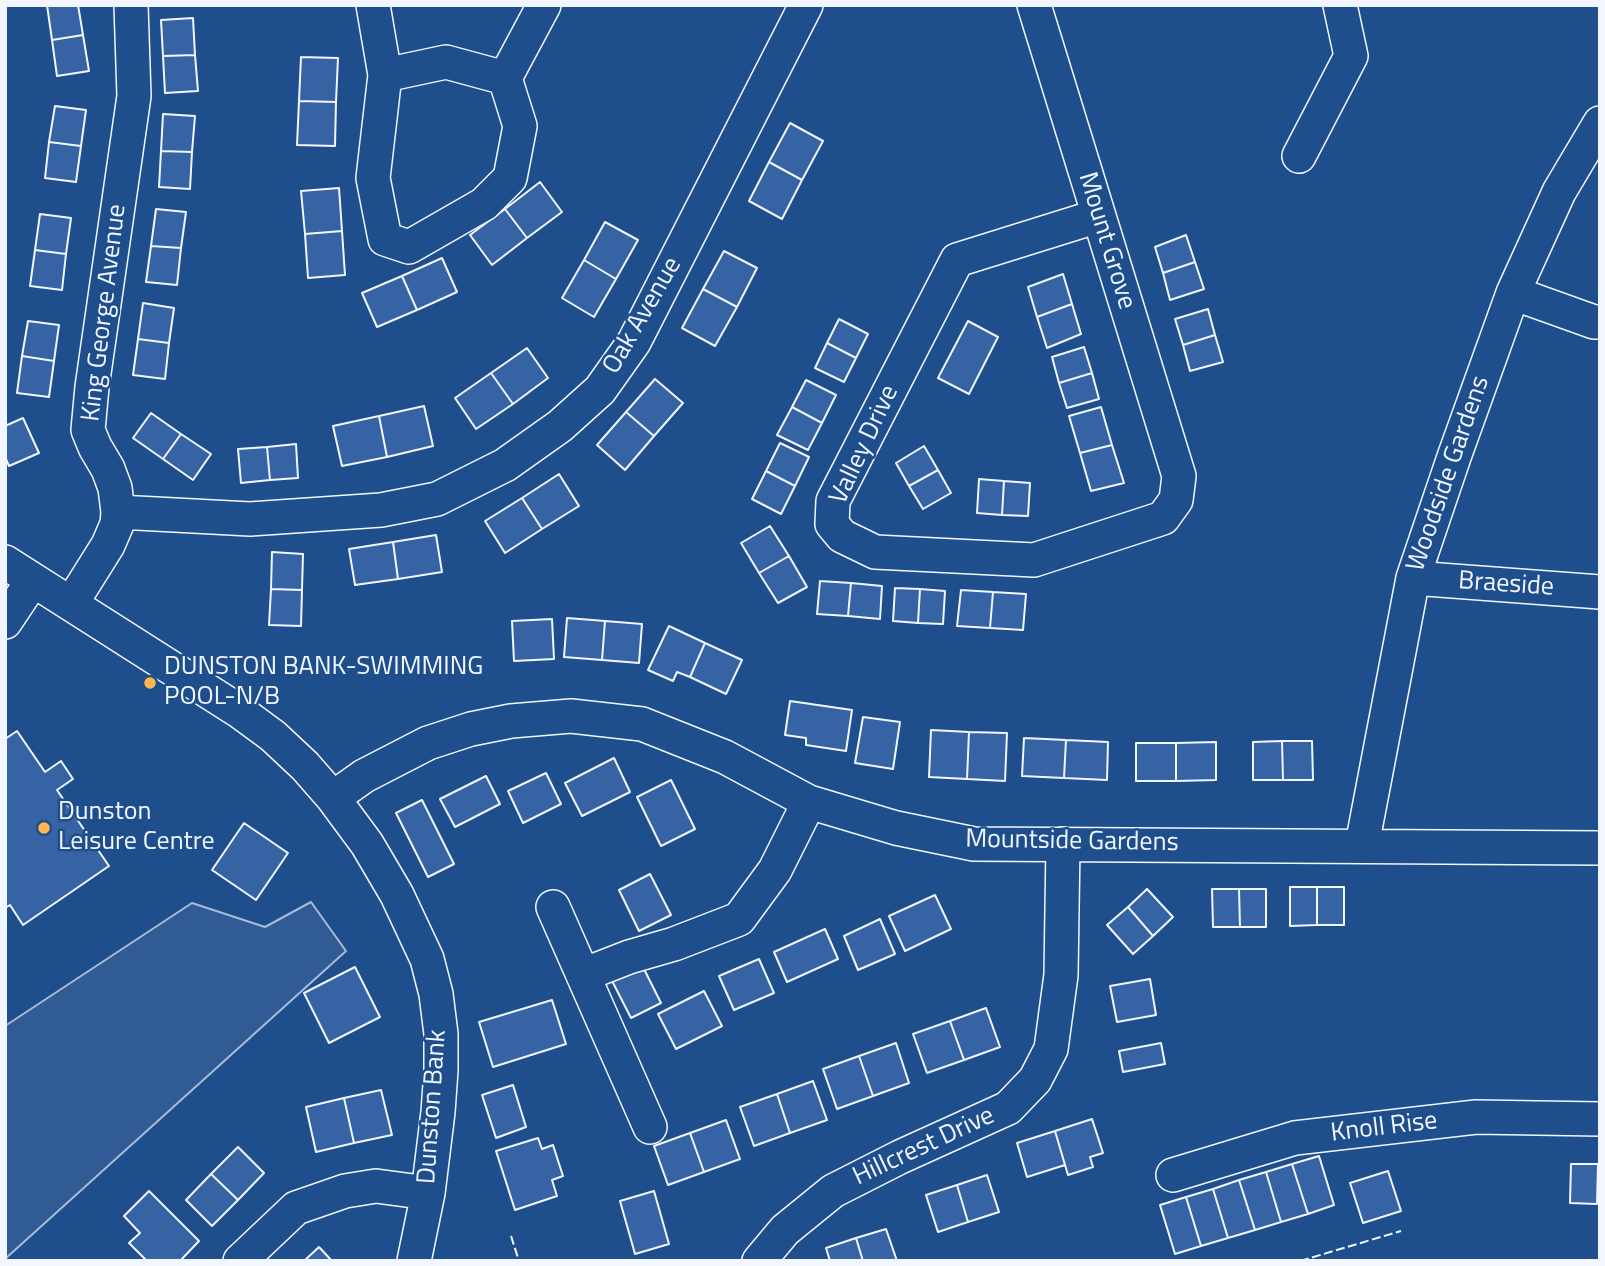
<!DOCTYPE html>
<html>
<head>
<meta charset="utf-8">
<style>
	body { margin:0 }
	#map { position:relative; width:1605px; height:1266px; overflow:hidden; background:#1f4e8c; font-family:"Titillium Web",sans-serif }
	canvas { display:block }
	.frame { position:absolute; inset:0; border:7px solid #f2f6ff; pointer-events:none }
</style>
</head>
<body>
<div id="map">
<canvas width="1605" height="1266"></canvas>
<div class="frame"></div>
</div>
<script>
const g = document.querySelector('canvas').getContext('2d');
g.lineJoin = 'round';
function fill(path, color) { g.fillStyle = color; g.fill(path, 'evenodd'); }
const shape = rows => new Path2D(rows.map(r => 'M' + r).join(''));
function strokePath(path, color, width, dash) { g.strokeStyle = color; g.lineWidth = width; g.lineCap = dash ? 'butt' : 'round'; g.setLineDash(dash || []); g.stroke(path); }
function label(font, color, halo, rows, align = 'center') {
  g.font = font + ' "Titillium Web",sans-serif'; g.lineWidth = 5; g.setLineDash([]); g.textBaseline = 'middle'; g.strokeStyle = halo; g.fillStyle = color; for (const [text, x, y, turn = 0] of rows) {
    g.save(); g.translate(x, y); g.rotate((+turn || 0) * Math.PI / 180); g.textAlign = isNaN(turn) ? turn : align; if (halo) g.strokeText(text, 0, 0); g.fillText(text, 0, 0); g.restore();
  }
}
const built = shape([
	[311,902,346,951,5,1259,5,1026,192,903,265,927,311,902]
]);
const building = shape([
	[47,5,78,5,83,35,52,40,47,5],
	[193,18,195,55,163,56,161,20,193,18],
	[83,35,89,71,57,76,52,40,83,35],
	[195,55,198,91,165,93,163,56,195,55],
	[301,57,338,58,336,102,299,101,301,57],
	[299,101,336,102,335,146,297,145,299,101],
	[55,106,86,110,81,146,49,142,55,106],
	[163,114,195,116,192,152,161,151,163,114],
	[790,123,823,141,802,180,769,162,790,123],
	[49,142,81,146,76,182,45,178,49,142],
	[161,151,192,152,190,189,159,187,161,151],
	[769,162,802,180,782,219,749,201,769,162],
	[540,182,562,212,527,238,505,209,540,182],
	[339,188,342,231,305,234,301,191,339,188],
	[156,209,186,212,181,248,151,246,156,209],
	[505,209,527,238,492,265,470,235,505,209],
	[40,214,71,218,66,254,35,250,40,214],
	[605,222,638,240,616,279,584,260,605,222],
	[342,231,345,275,308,278,305,234,342,231],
	[1186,235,1195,262,1163,273,1155,247,1186,235],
	[151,246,181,248,177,285,146,282,151,246],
	[35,250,66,254,62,290,30,286,35,250],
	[724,251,757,268,737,307,703,289,724,251],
	[442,258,457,292,417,310,402,276,442,258],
	[584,260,616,279,594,317,562,298,584,260],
	[1195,262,1204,289,1170,300,1163,273,1195,262],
	[1063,274,1072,304,1037,317,1028,287,1063,274],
	[402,276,417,310,377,327,362,293,402,276],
	[703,289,737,307,715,346,682,328,703,289],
	[143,303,174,308,169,343,138,339,143,303],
	[1072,304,1081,334,1047,348,1037,317,1072,304],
	[1208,309,1215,335,1183,345,1175,319,1208,309],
	[839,319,868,334,856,358,827,343,839,319],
	[28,321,59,325,54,361,22,356,28,321],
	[968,321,998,337,969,394,938,378,968,321],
	[1215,335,1223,362,1190,371,1183,345,1215,335],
	[138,339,169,343,165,379,133,375,138,339],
	[827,343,856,358,844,382,815,368,827,343],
	[1084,347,1092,373,1059,383,1052,357,1084,347],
	[527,348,548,378,513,404,491,373,527,348],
	[22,356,54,361,49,397,17,393,22,356],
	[491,373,513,404,476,429,455,398,491,373],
	[1092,373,1099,399,1067,408,1059,383,1092,373],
	[655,379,683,403,654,436,626,412,655,379],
	[806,380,836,395,822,423,792,407,806,380],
	[424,406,433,446,387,457,379,416,424,406],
	[792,407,822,423,808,450,777,435,792,407],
	[1101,407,1112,445,1080,453,1069,416,1101,407],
	[626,412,654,436,625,470,597,445,626,412],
	[151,413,181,434,163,459,133,438,151,413],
	[379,416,387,457,342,466,333,426,379,416],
	[23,418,39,453,9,466,5,457,5,426,23,418],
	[181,434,211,454,193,480,163,459,181,434],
	[780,443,809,457,795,486,766,471,780,443],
	[296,444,298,478,270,480,267,447,296,444],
	[1112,445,1124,483,1091,491,1080,453,1112,445],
	[924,446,938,470,909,486,896,463,924,446],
	[267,447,270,480,241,483,238,449,267,447],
	[938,470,951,493,923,509,909,486,938,470],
	[766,471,795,486,781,514,752,499,766,471],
	[559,474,579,506,542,529,522,498,559,474],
	[979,479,1004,481,1002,515,977,513,979,479],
	[1004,481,1030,483,1028,516,1002,515,1004,481],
	[522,498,542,529,505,553,485,521,522,498],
	[770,526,789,556,759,573,741,543,770,526],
	[436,535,442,572,398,579,393,542,436,535],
	[393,542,398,579,355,585,349,549,393,542],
	[272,552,303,554,302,590,271,589,272,552],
	[789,556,807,587,778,603,759,573,789,556],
	[820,581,851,583,848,616,817,614,820,581],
	[851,583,882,586,880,619,848,616,851,583],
	[895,588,920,589,918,623,893,621,895,588],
	[271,589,302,590,301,626,269,625,271,589],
	[920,589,945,591,943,624,918,623,920,589],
	[961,590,993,592,990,628,957,626,961,590],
	[993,592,1026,594,1023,630,990,628,993,592],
	[567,618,605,621,602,660,564,657,567,618],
	[552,619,554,659,514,661,512,621,552,619],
	[605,621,642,624,639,663,602,660,605,621],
	[669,626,705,643,690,677,677,672,673,681,648,670,669,626],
	[705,643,742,660,726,694,690,677,705,643],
	[790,701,852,710,846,751,806,745,806,738,785,735,790,701],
	[863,717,900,722,893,769,855,763,863,717],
	[931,730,969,732,967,779,929,777,931,730],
	[17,731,45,772,61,761,73,779,57,790,109,866,23,925,10,905,5,908,5,739,17,731],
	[969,732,1007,733,1005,781,967,779,969,732],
	[1024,738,1066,740,1064,778,1022,776,1024,738],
	[1066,740,1108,742,1107,780,1064,778,1066,740],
	[1282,741,1283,780,1253,780,1253,742,1282,741],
	[1282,741,1312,741,1313,780,1283,780,1282,741],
	[1216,742,1216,780,1176,781,1176,743,1216,742],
	[1136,743,1176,743,1176,781,1136,781,1136,743],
	[614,758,630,792,582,816,565,783,614,758],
	[546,773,561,804,523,823,508,791,546,773],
	[486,776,500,804,455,827,440,799,486,776],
	[671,780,695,829,661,846,637,797,671,780],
	[422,800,454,864,428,877,396,813,422,800],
	[244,823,288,853,256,900,212,870,244,823],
	[650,874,671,915,639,931,619,890,650,874],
	[1290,887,1317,887,1317,925,1290,926,1290,887],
	[1317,887,1344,887,1344,925,1317,925,1317,887],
	[1147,889,1173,917,1153,936,1128,907,1147,889],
	[1212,889,1239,889,1240,927,1213,927,1212,889],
	[1239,889,1266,889,1266,927,1240,927,1239,889],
	[935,895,951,929,905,951,889,916,935,895],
	[1128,907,1153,936,1133,954,1107,925,1128,907],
	[880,919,895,954,858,970,844,936,880,919],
	[825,929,838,959,787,982,774,952,825,929],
	[638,957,661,1003,631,1018,608,973,638,957],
	[759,959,774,993,734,1010,719,976,759,959],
	[355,967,380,1017,329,1043,304,993,355,967],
	[1150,979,1156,1015,1117,1022,1110,986,1150,979],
	[704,991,722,1026,676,1049,658,1014,704,991],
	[552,1000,566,1044,493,1067,479,1022,552,1000],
	[986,1008,1000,1047,964,1060,950,1021,986,1008],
	[950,1021,964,1060,927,1073,913,1034,950,1021],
	[896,1043,909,1083,873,1096,859,1056,896,1043],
	[1161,1043,1165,1064,1123,1072,1119,1051,1161,1043],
	[859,1056,873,1096,837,1109,823,1069,859,1056],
	[813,1081,827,1120,790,1133,777,1094,813,1081],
	[513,1085,526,1127,496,1138,482,1095,513,1085],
	[381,1090,392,1135,354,1143,344,1098,381,1090],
	[777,1094,790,1133,754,1146,740,1107,777,1094],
	[344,1098,354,1143,316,1152,306,1107,344,1098],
	[1092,1119,1103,1153,1090,1157,1093,1167,1068,1175,1055,1131,1092,1119],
	[726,1120,740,1159,704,1172,690,1133,726,1120],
	[1055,1131,1065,1165,1027,1177,1017,1143,1055,1131],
	[690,1133,704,1172,668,1185,654,1146,690,1133],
	[538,1138,542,1149,553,1145,563,1176,552,1180,557,1196,515,1210,496,1151,538,1138],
	[238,1147,264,1173,238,1200,211,1174,238,1147],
	[1319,1156,1334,1205,1308,1214,1292,1164,1319,1156],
	[1292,1164,1308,1214,1281,1222,1266,1172,1292,1164],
	[1571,1164,1598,1164,1597,1204,1570,1203,1571,1164],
	[1388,1171,1401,1211,1363,1223,1350,1183,1388,1171],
	[1266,1172,1281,1222,1255,1230,1239,1180,1266,1172],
	[211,1174,238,1200,212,1226,186,1200,211,1174],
	[987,1175,999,1212,968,1222,957,1185,987,1175],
	[1239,1180,1255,1230,1228,1238,1213,1189,1239,1180],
	[957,1185,968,1222,938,1232,926,1195,957,1185],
	[1213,1189,1228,1238,1201,1246,1186,1197,1213,1189],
	[149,1191,199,1241,180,1261,147,1261,129,1243,140,1233,124,1216,149,1191],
	[654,1191,669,1244,635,1254,620,1201,654,1191],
	[1186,1197,1201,1246,1175,1254,1160,1205,1186,1197],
	[886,1229,897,1261,863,1261,856,1238,886,1229],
	[856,1238,863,1261,830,1261,826,1248,856,1238],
	[319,1247,332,1261,304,1261,319,1247]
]);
const minor = shape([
	[373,5,385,75,373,178,385,239,409,247,484,204,510,178,520,126,505,78,544,5],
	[1034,5,1179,476,1176,500,1163,518,1034,560,875,552,842,536,832,524,833,501,957,260,1098,216],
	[385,75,446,62,505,78],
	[1299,156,1351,56,1340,5],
	[1513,293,1594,322,1600,322],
	[118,512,250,519,381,510,437,499,505,465,560,426,600,390,634,342,806,5],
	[5,562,239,711,273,736,305,766,333,798,367,844,397,895,427,959,436,994,441,1034,441,1070,438,1112,428,1193,414,1261],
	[1413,578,1600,592],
	[71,604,108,545,117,524,118,512,115,488,108,469,95,447,88,430,92,387,134,96,131,5],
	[5,622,33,580],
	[333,798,364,776,428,743,471,729,511,721,571,716,642,724,725,757,809,802,896,828,974,844,1600,848],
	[1362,845,1413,578,1454,457,1513,293,1559,192,1600,123],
	[553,907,650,1127],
	[583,975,629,957,674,944,739,919,775,870,809,802],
	[1173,1175,1295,1138,1476,1117,1600,1119],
	[240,1261,296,1208,345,1191,376,1186,428,1193],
	[759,1261,785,1230,833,1191,900,1157,1008,1108,1035,1080,1051,1049,1061,975,1063,844]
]);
const fence = shape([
	[511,1236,519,1261],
	[1300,1261,1401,1231]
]);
const markers = [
	[150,683,7,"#ffb74d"],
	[44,828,7,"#ffb74d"]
];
const streetNames = [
	["Mount Grove",1106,241,73],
	["King George Avenue",105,313,-83],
	["Oak Avenue",643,316,-60],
	["Valley Drive",865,445,-65],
	["Woodside Gardens",1449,474,-71],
	["Braeside",1506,585,4],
	["Mountside Gardens",1072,842,1],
	["Dunston Bank",433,1107,-86],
	["Knoll Rise",1384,1128,-7],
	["Hillcrest Drive",924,1147,-25]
];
const poiNames = [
	["DUNSTON BANK-SWIMMING",164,668],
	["POOL-N/B",164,698],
	["Dunston",58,813],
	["Leisure Centre",58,843]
];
fill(built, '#305b95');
strokePath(built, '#a8bbd7', 2);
fill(building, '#3563a3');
strokePath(building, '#f2f6ff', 2);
strokePath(minor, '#f2f6ff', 36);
strokePath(minor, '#1f4e8c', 33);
strokePath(fence, '#f2f6ff', 2, [9, 3.5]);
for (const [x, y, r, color] of markers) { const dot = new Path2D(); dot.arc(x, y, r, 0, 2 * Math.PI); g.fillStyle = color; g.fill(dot); strokePath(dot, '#1f4e8c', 2.5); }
label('26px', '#f2f6ff', '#1f4e8c', streetNames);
label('26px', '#f2f6ff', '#1f4e8c', poiNames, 'left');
</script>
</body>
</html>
